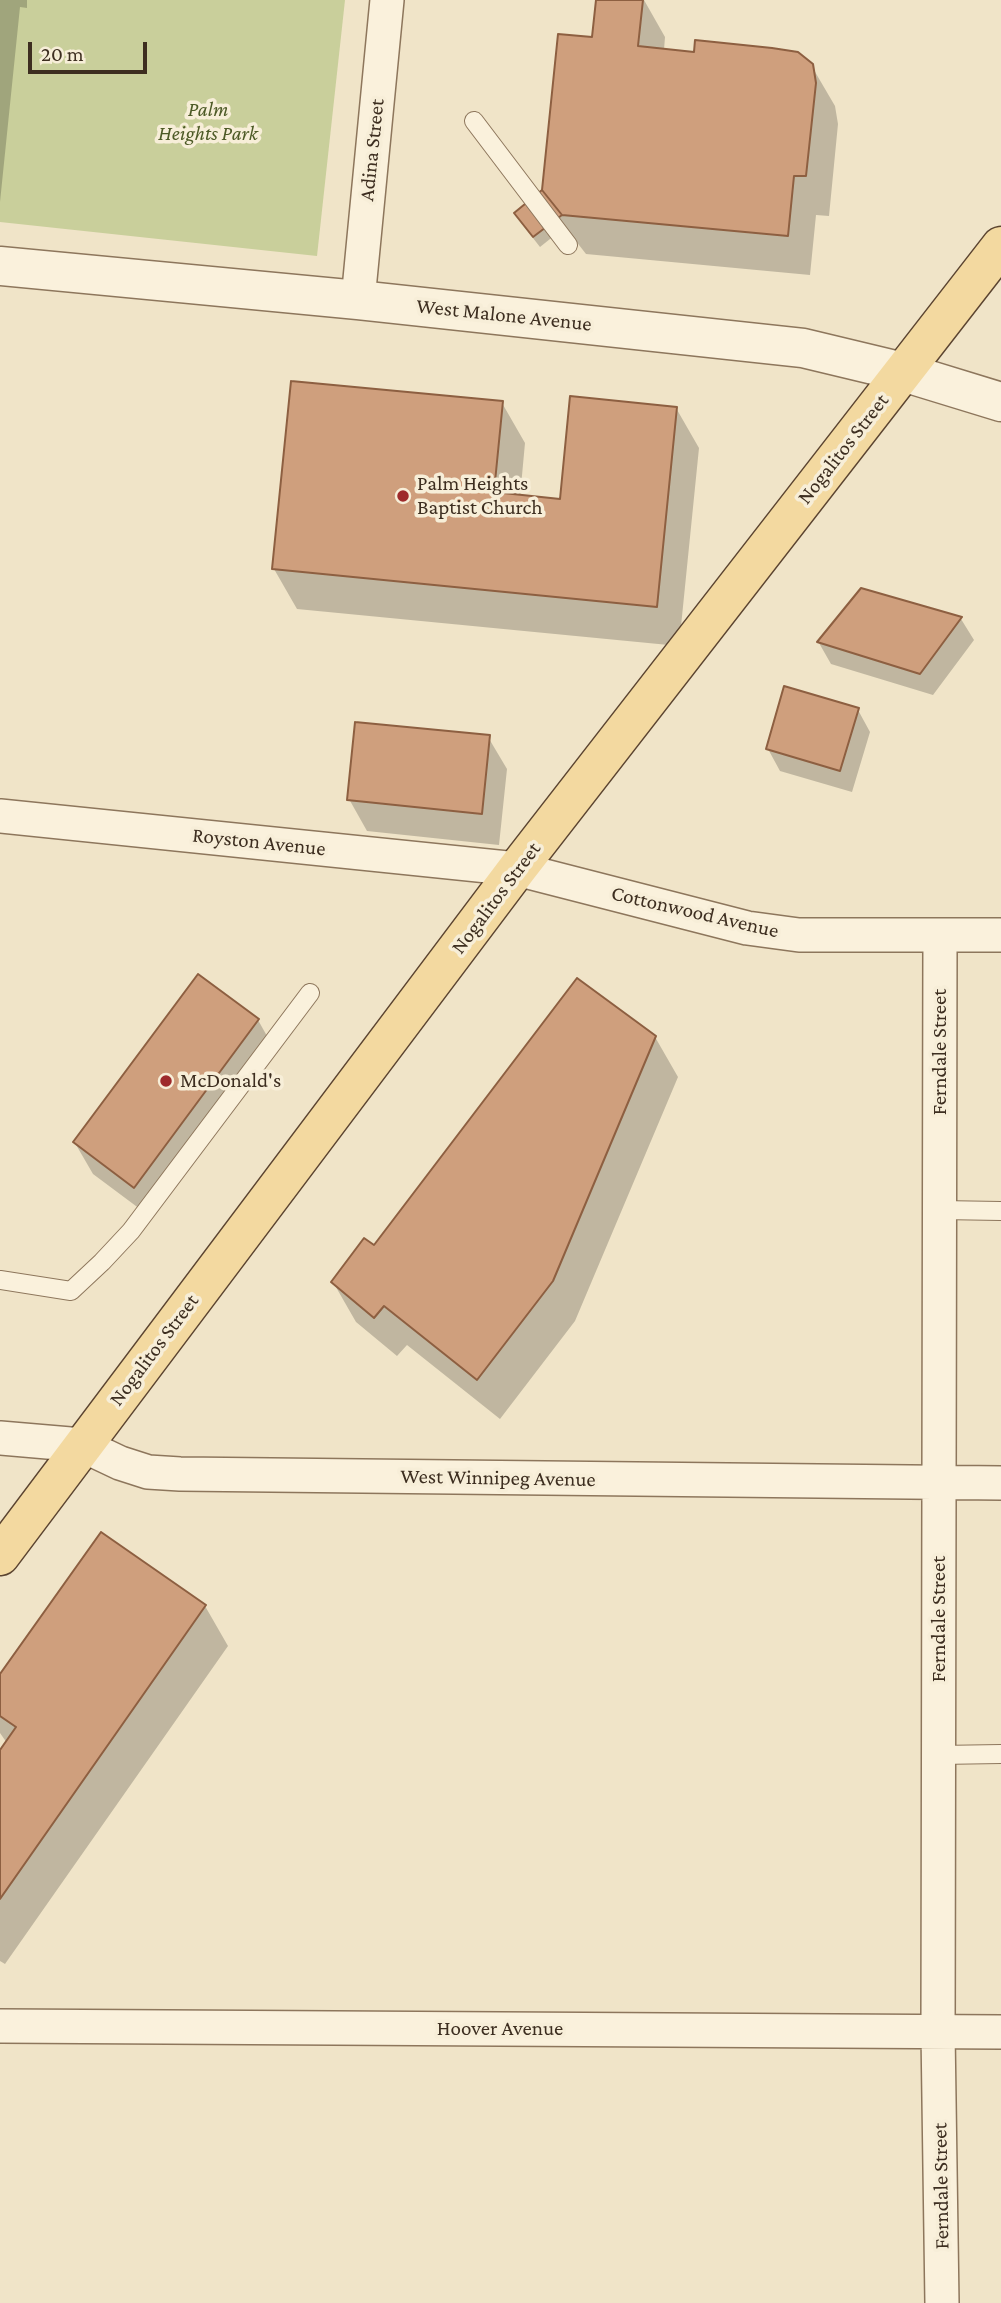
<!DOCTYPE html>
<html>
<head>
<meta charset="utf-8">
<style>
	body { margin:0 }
	#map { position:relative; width:1001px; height:2303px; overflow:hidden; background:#f0e4c8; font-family:"Crimson Pro",serif }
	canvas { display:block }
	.scale { position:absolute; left:28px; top:42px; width:119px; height:32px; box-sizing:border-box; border:4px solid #3d2e20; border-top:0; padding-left:9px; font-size:21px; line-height:24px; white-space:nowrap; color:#3d2e20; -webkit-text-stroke:5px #f7eed8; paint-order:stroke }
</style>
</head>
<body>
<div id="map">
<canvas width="1001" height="2303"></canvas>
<div class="scale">20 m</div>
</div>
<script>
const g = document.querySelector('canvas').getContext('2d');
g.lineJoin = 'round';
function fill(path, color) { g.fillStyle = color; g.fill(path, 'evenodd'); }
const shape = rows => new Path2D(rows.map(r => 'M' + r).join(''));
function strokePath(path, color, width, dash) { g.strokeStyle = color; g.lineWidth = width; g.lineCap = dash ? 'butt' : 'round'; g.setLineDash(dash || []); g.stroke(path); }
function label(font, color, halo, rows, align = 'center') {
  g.font = font + ' "Crimson Pro",serif'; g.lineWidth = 7; g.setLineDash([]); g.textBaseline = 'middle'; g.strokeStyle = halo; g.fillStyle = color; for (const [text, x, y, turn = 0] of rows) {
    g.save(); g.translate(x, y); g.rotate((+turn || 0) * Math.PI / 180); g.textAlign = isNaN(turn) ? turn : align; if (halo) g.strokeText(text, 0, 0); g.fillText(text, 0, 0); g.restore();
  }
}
const green = shape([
	[0,0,345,0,317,256,0,222]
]);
const shadow = shape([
	[0,0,27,0,27,8,20,7,0,202],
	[598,0,644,0,665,37,664,50,811,65,835,106,838,124,829,216,816,215,810,275,586,254,565,227,540,247,522,224,516,213,544,191,594,39],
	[502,403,525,443,520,497,561,501,676,408,699,448,679,646,297,609,274,569],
	[861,590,961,619,974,640,933,695,831,664,819,643],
	[858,710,870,732,852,792,780,771,768,749],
	[488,737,507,769,499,845,367,831,349,799],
	[258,1020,276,1052,152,1218,93,1174,75,1143],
	[655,1037,678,1077,575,1321,500,1419,407,1345,397,1356,356,1322,333,1282,374,1248],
	[205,1606,228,1646,5,1964,0,1961,0,1753,7,1743,0,1733,0,1677]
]);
const building = shape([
	[596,0,643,0,638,46,694,52,695,40,772,48,798,52,813,64,816,83,806,176,794,176,788,236,562,215,542,190,558,34,592,37,596,0],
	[542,190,562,215,533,237,514,213,542,190],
	[291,381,503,401,494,492,560,499,570,396,677,407,657,607,272,569,291,381],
	[861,588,962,617,920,674,817,642,861,588],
	[784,686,859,708,840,771,766,749,784,686],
	[355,722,490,735,482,814,347,800,355,722],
	[198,974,259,1019,134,1188,73,1142,198,974],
	[577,978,656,1036,553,1281,477,1380,384,1306,374,1318,331,1282,364,1238,374,1245,577,978],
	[101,1532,206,1605,0,1899,0,1750,16,1727,0,1716,0,1674,101,1532]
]);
const service = shape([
	[474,121,568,245],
	[940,1210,1001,1211],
	[0,1280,71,1291,102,1262,131,1231,310,993],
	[939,1755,1001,1754]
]);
const minor = shape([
	[358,300,387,0],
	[0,816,517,869,747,928,799,935,1001,935],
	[940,935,938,2032,942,2303],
	[0,1438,82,1445,120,1463,148,1472,180,1474,1001,1483],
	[0,2026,1001,2032]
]);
const tertiary = shape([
	[0,266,358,300,803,348,903,372,1001,402]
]);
const primary = shape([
	[0,1556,517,869,1001,246]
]);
const markers = [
	[403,496,7,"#9e2a2b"],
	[166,1081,7,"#9e2a2b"]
];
const parkNames = [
	["Palm",208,110],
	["Heights Park",208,134]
];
const streetNames = [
	["Adina Street",372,150,-84],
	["West Malone Avenue",504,315,6],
	["Nogalitos Street",843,449,-52],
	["Royston Avenue",259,842,6],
	["Nogalitos Street",496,898,-53],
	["Cottonwood Avenue",695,912,13],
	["Ferndale Street",940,1052,-90],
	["Nogalitos Street",154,1350,-53],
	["West Winnipeg Avenue",498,1478,1],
	["Ferndale Street",939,1619,-90],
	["Hoover Avenue",500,2029],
	["Ferndale Street",941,2186,-91]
];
const poiNames = [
	["Palm Heights",417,484],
	["Baptist Church",417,508],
	["McDonald's",180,1081]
];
fill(green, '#c9cf9b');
fill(shadow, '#0003');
fill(building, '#cf9f7d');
strokePath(building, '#8d5f41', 2);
strokePath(service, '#8d765c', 20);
strokePath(minor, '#8d765c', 36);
strokePath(tertiary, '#8d765c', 41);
strokePath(primary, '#5b4430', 41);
strokePath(service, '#faf1dc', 18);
strokePath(minor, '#faf1dc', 33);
strokePath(tertiary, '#faf1dc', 38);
strokePath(primary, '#f3d9a0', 38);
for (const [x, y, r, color] of markers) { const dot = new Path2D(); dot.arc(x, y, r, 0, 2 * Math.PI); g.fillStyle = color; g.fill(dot); strokePath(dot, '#f7eed8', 2.5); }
label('italic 21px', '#4d5a26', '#f7eed8', parkNames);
label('21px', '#3d2e20', '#f7eed8', streetNames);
label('21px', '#3d2e20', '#f7eed8', poiNames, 'left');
</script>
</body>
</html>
